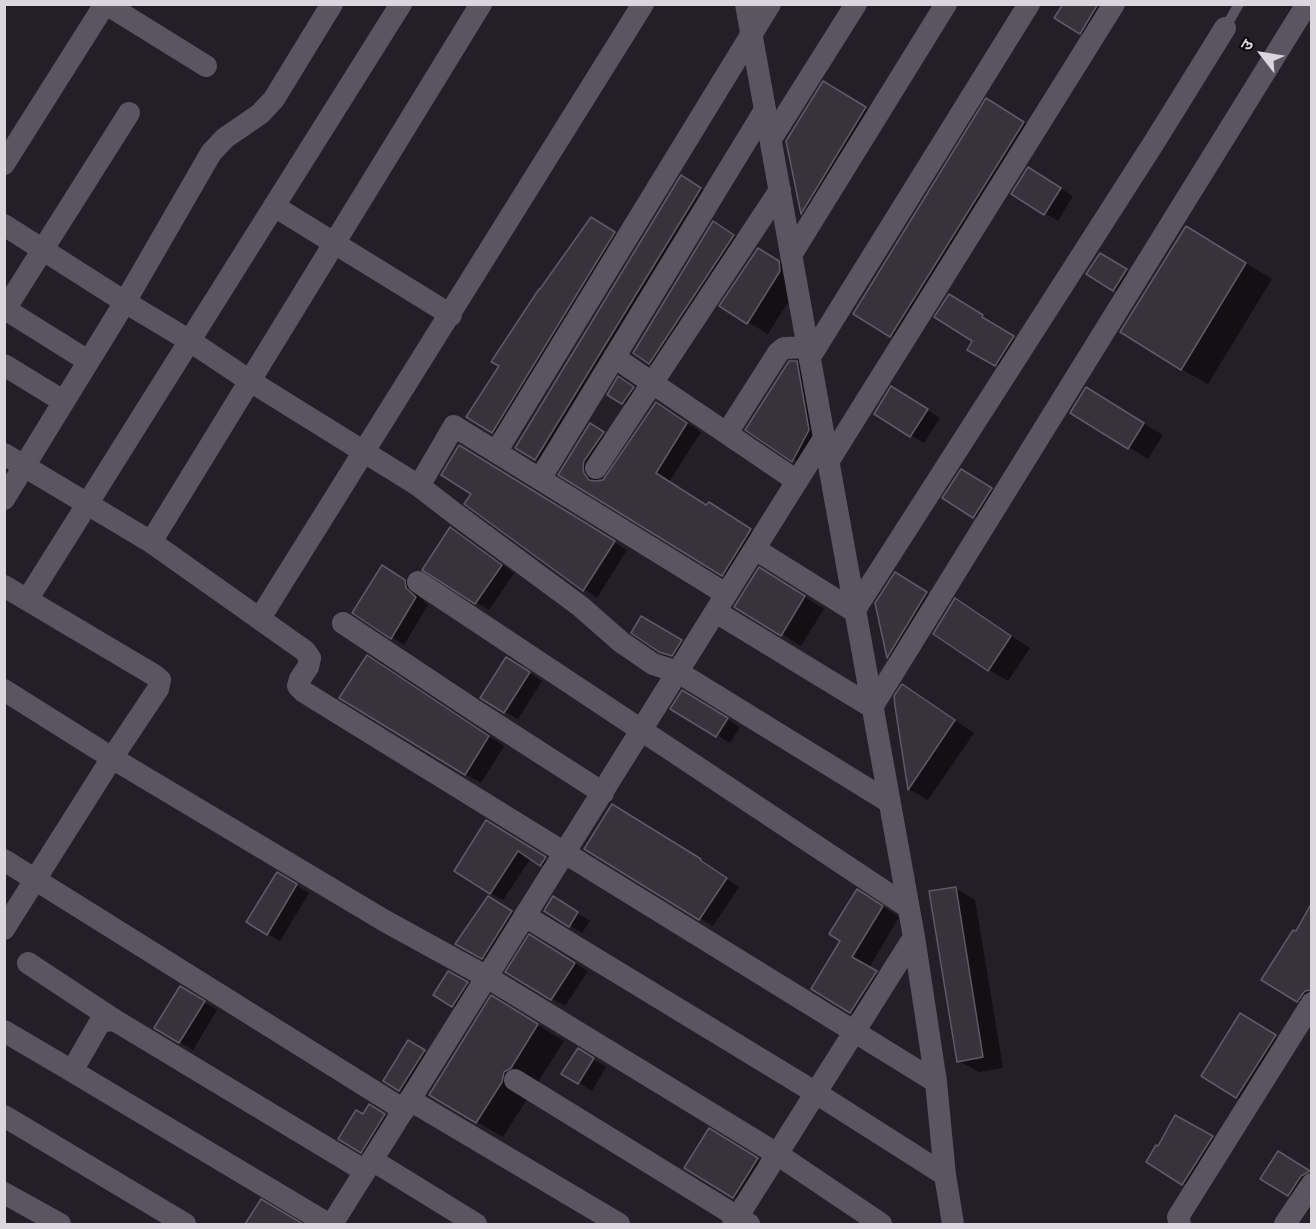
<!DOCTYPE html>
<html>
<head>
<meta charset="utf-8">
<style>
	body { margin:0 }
	#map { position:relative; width:1316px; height:1229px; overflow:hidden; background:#231e28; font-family:Mulish,"Noto Sans Devanagari",sans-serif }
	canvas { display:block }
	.frame { position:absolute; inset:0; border:6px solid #d9d6dd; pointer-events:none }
	.north { position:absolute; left:1232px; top:24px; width:60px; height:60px; -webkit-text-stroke:4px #0b090d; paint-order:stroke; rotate:301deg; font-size:16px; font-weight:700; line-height:24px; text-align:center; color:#d9d6dd }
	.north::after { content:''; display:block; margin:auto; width:21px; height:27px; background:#d9d6dd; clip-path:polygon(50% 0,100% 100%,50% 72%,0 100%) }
</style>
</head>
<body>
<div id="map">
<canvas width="1316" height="1229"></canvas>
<div class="frame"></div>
<div class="north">उ</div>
</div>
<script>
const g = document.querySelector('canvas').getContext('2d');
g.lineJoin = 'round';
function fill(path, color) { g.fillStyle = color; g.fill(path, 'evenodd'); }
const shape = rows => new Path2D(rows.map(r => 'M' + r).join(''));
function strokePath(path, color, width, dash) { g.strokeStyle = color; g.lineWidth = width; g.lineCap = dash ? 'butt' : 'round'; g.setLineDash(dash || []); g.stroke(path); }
const shadow = shape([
	[1064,4,1116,4,1093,40,1056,18],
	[824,83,885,120,821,224,802,213,787,141],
	[1005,111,1042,134,909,346,855,313],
	[1028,169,1073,196,1058,221,1013,194],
	[695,184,713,197,549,467,517,447],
	[606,228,629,242,507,441,492,432],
	[727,230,746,243,662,370,649,363],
	[1213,243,1272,279,1208,384,1181,369],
	[1100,255,1139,278,1127,297,1088,274],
	[778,261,798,274,800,283,768,334,748,322],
	[962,304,995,324,994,326,1026,345,1009,372,969,349,975,340],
	[796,363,816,374,813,472,747,429],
	[632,386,646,395,636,410,609,394],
	[905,396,940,418,924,443,876,414],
	[1106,401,1163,435,1148,459,1129,447],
	[671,412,701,432,669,482,707,507,723,512,764,538,737,582,561,474,590,425,617,441,596,475,598,483,603,481],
	[472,454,627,550,597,598,466,504,473,494],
	[975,478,1004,497,987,524,944,498],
	[450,529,514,573,489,610,476,602],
	[395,574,418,589,419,597,428,605,404,645,392,637],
	[779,581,824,609,801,646,782,634],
	[915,586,946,605,907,668,888,657,877,603],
	[956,600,1030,648,1008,681,989,670],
	[642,618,694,648,685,662,672,657,678,660,679,657,660,650,633,632],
	[383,666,504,746,481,783,465,774],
	[520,666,542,681,518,719,505,712],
	[903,686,974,733,928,800,909,789,897,719],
	[695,700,740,727,730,743,673,708],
	[625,813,713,868,712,869,739,887,713,926,586,848],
	[500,830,558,866,554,872,531,858,503,900,490,893],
	[277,874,309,893,280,941,248,922],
	[955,888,975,900,1003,1068,979,1072,959,1061],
	[874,901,899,917,869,968,893,982,868,1022,813,988],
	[501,905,524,920,496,965,457,944],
	[566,906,590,921,582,933,546,911],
	[1312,907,1312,1007,1311,1008,1263,980,1296,933],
	[530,936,588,971,565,1006,507,972],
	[448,973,480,990,466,1013,435,995],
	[194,996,217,1010,193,1050,156,1028],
	[518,1013,564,1041,503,1137,431,1095],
	[1240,1015,1288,1044,1250,1105,1203,1076],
	[408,1042,434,1058,410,1096,385,1081],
	[578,1050,606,1067,592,1091,563,1073],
	[370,1106,397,1123,374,1159,340,1139,364,1116],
	[1176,1117,1225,1145,1196,1191,1148,1162,1159,1148],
	[709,1130,770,1167,747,1205,686,1168],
	[1278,1153,1312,1173,1301,1202,1288,1195],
	[261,1201,300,1224,247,1224]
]);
const building = shape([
	[1063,4,1098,4,1080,34,1054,18,1063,4],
	[823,81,866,107,801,214,786,141,823,81],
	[986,98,1024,122,890,337,853,314,986,98],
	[1028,167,1061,188,1044,215,1011,194,1028,167],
	[681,175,701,188,535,460,515,448,681,175],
	[591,217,615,232,492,433,466,417,499,366,491,362,539,289,540,289,591,217],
	[713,221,734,235,649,364,633,353,713,221],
	[1186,226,1246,263,1181,370,1120,332,1186,226],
	[758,248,779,261,780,271,747,324,719,306,758,248],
	[1100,253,1127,269,1113,291,1086,274,1100,253],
	[949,294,983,315,982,317,1014,336,995,366,967,350,972,341,934,317,949,294],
	[789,361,797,361,809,430,792,462,745,430,789,361],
	[618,376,634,387,622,404,607,395,618,376],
	[891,386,928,409,910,437,874,414,891,386],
	[1086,387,1144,423,1128,449,1070,413,1086,387],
	[656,402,687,423,656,473,706,505,709,502,751,529,722,576,558,475,590,423,604,432,584,461,583,467,584,473,589,480,596,481,603,480,656,402],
	[459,445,615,541,583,591,464,504,471,494,441,475,459,445],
	[961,469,992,488,973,518,942,498,961,469],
	[450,527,502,565,475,604,422,570,450,527],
	[382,565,405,580,406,588,416,597,391,639,352,613,382,565],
	[759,567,805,596,781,636,734,607,759,567],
	[895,572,927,592,887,658,875,603,895,572],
	[955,598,1011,636,988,671,933,634,955,598],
	[641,616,682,640,672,656,659,652,631,633,641,616],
	[367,655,489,736,465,775,339,698,367,655],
	[506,657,530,672,504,713,480,698,506,657],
	[902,684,955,720,908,790,895,706,894,696,902,684],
	[682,690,728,718,716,737,670,709,682,690],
	[612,804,701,859,700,860,727,878,699,920,584,849,612,804],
	[486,820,546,857,540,866,518,851,490,894,454,871,486,820],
	[277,872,297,884,267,935,246,922,277,872],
	[956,887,983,1057,957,1062,929,891,956,887],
	[857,889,883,906,852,957,877,971,850,1013,811,989,840,941,829,934,857,889],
	[488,896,512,911,482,959,455,944,488,896],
	[553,896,578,912,569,927,544,911,553,896],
	[1311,904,1311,990,1305,991,1297,1002,1261,980,1293,930,1296,931,1311,904],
	[529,934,575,963,551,1000,505,972,529,934],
	[448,971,468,982,452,1007,433,995,448,971],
	[180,986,205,1001,179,1043,154,1028,180,986],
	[491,995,538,1024,511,1068,504,1072,502,1082,476,1123,429,1095,491,995],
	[1240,1013,1276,1035,1236,1098,1201,1076,1240,1013],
	[408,1040,425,1050,399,1091,383,1081,408,1040],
	[578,1048,594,1058,578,1084,561,1074,578,1048],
	[369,1104,385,1114,361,1153,338,1139,356,1110,363,1114,369,1104],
	[1175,1115,1213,1136,1182,1185,1146,1162,1156,1145,1158,1146,1175,1115],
	[709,1128,758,1158,733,1198,684,1168,709,1128],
	[1278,1151,1310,1171,1301,1176,1288,1196,1260,1179,1278,1151],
	[261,1199,303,1224,245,1224,261,1199]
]);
const service = shape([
	[1225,28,1239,4]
]);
const minor = shape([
	[106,4,206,66],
	[746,4,914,937,936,1082,945,1175,953,1224],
	[771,139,856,4],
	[4,164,105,4],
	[274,206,451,315],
	[4,225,125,302,190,341,250,381,419,486,454,513,580,606,621,642,653,664,678,672,889,802],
	[791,255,946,4],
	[5,309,88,361],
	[4,311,129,113],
	[614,357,797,481],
	[810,357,1029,4],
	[4,365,63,401],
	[727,433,778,353,784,348,808,347],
	[496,452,770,4],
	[4,454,151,542,481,4],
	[828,462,1114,4],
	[596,468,780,190],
	[540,479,765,110],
	[419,486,454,426,726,594],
	[4,499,125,302,211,153,225,138,260,114,274,99,332,4],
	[151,542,305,651,310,658,308,667,300,679,298,686,304,692,936,1082],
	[755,549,854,611,1155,141,1225,28],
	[418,582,908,907],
	[4,586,154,675,160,680,158,689,112,758,4,929],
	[27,600,401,4],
	[716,612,872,707],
	[260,618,643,4],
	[343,623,477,712,603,793],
	[4,690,112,758,385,921,487,977,777,1154,881,1224],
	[872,707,1307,4],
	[4,860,404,1110],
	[525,916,816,1093,945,1175],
	[28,963,116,1021],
	[4,1031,72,1071,99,1024,107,1020,116,1021,365,1171],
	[72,1071,328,1224],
	[515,1080,749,1224],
	[410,1100,619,1224],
	[4,1116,185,1224],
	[372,1160,476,1224],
	[4,1193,60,1224],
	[332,1224,824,438],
	[733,1224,914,937],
	[1180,1224,1178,1217,1312,1003],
	[1285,1224,1312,1184]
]);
fill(shadow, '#0007');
fill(building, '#37323c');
strokePath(building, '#5f5a65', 1.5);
strokePath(service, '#5a5560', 10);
strokePath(minor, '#5a5560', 22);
</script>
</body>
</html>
